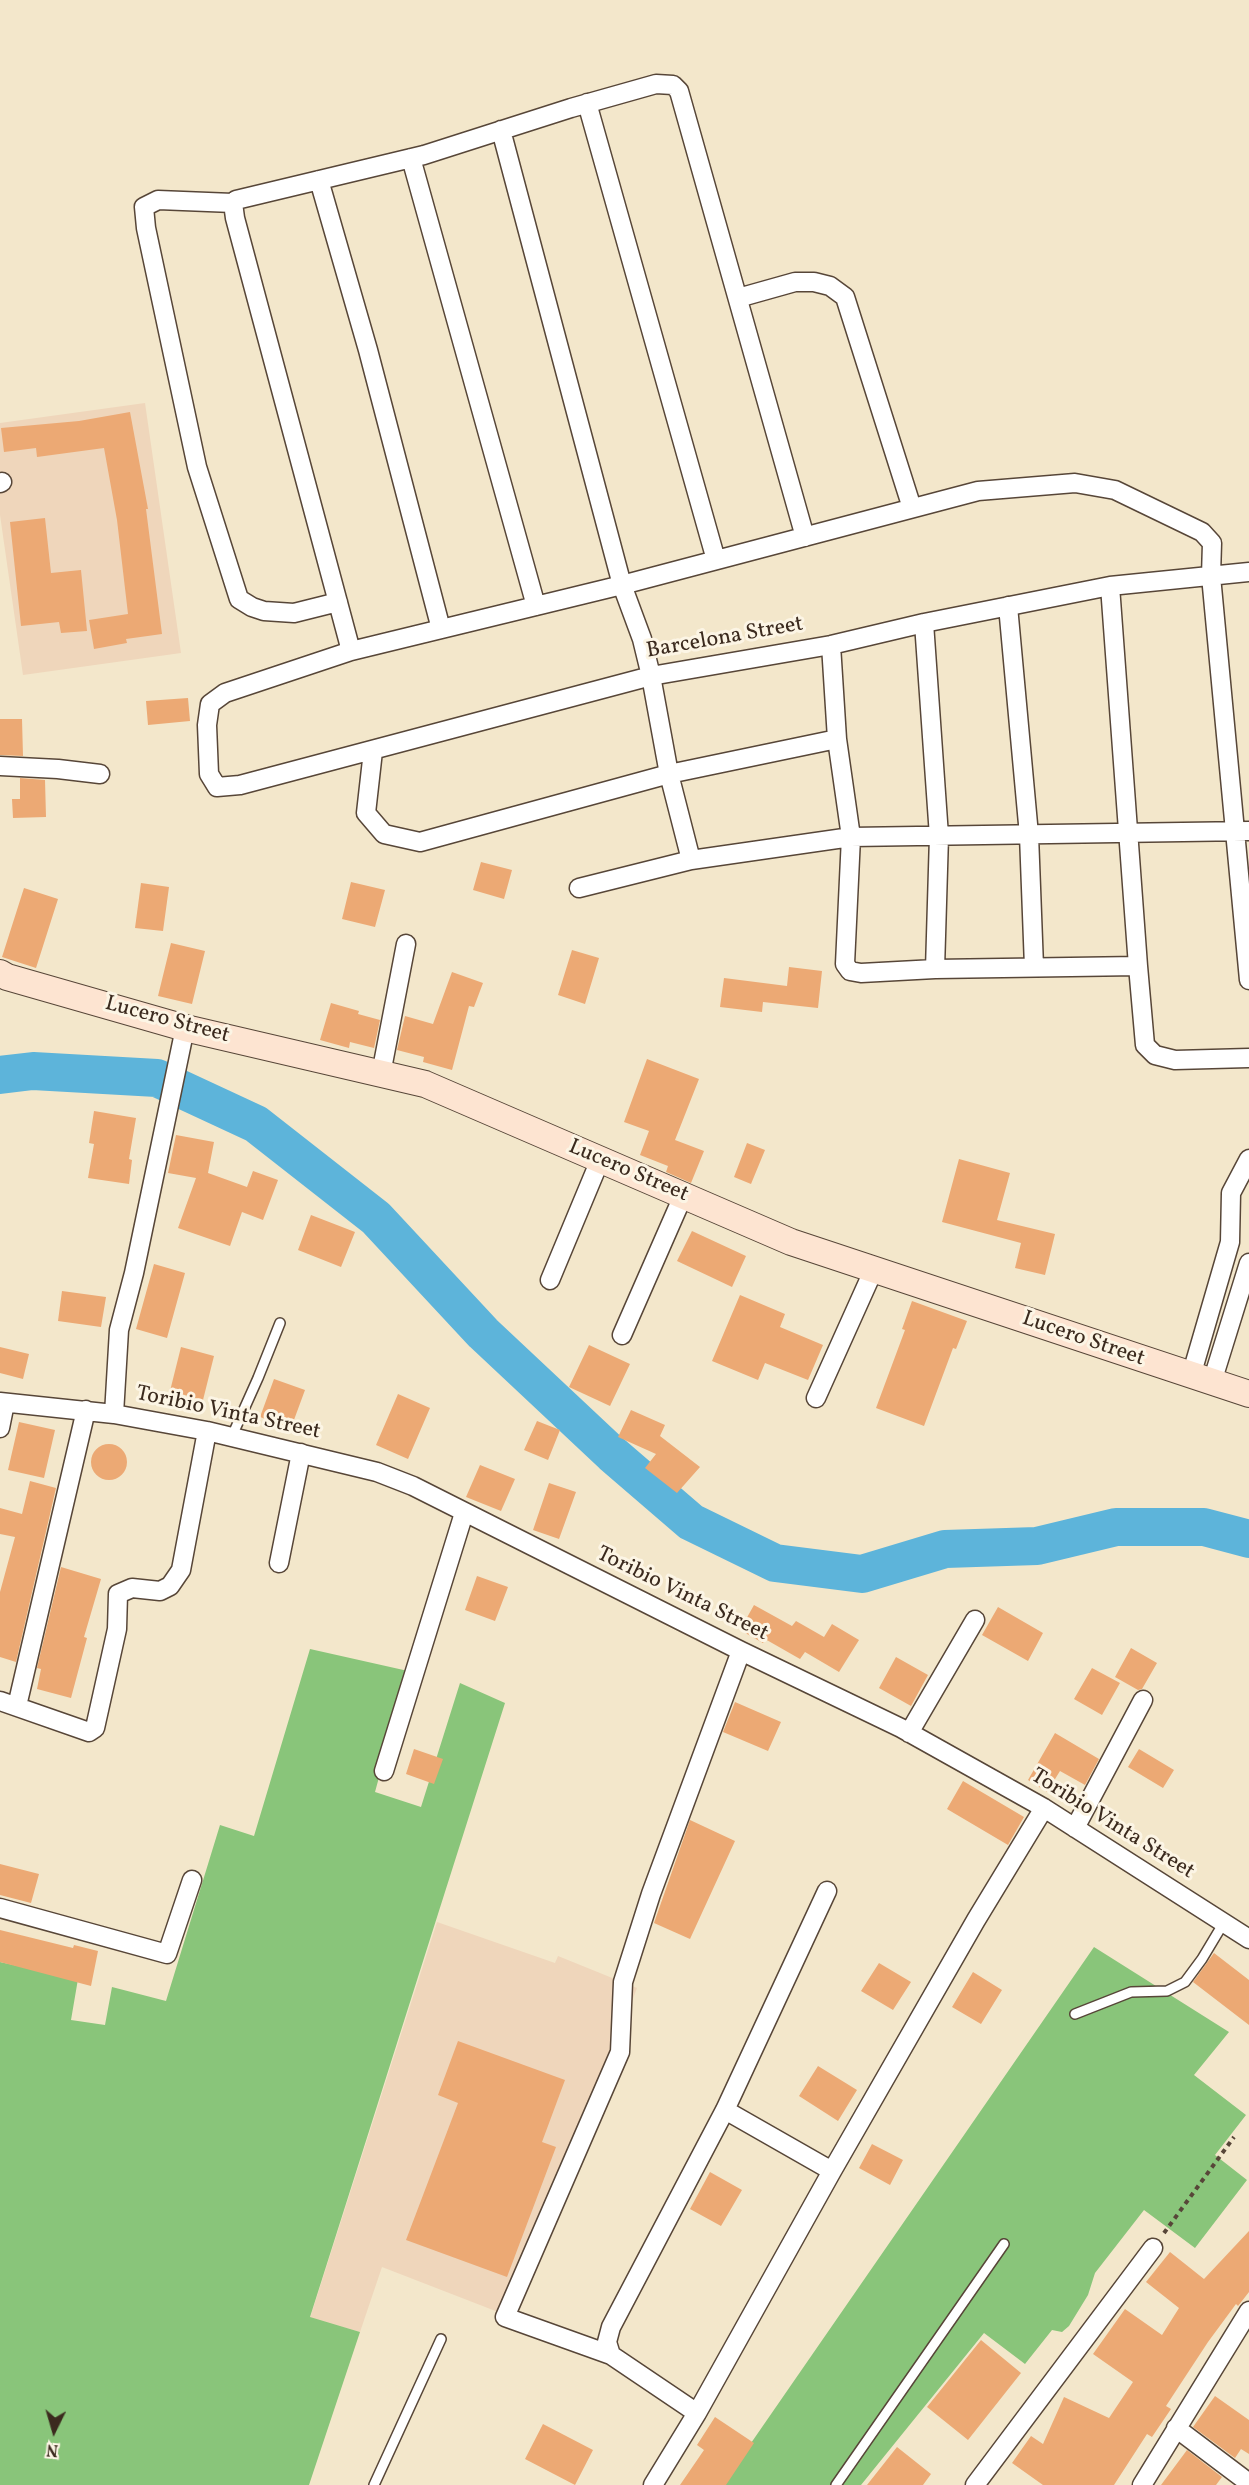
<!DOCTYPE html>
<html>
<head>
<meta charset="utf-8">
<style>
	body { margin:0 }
	#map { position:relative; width:1249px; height:2485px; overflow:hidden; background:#f3e7cb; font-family:Vollkorn,serif }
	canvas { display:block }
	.north { position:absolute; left:24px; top:2401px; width:60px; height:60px; -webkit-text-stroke:4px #fcf5e5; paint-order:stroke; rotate:185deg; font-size:16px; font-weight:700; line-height:24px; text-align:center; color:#3b2a1e }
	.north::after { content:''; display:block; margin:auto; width:21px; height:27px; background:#3b2a1e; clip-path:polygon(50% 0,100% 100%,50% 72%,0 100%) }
</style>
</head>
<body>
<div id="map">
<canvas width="1249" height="2485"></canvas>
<div class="north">N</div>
</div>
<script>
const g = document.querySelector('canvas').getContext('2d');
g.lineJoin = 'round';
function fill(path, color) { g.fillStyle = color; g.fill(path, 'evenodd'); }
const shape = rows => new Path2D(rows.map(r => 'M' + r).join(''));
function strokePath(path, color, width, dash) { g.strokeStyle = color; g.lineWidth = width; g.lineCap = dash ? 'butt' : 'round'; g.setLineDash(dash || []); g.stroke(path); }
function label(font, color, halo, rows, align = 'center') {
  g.font = font + ' Vollkorn,serif'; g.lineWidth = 6; g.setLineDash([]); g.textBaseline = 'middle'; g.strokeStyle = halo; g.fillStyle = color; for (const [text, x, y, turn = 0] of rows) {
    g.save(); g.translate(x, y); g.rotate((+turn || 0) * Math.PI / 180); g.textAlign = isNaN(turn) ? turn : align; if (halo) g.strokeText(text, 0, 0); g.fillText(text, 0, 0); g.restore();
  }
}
const built = shape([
	[145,403,181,653,23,675,0,515,0,423],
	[437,1922,555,1963,558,1956,637,1988,511,2317,382,2267,360,2332,310,2318]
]);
const green = shape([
	[310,1649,408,1671,375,1792,421,1807,460,1683,505,1703,310,2317,360,2332,309,2485,0,2485,0,1962,78,1979,71,2020,105,2025,112,1987,166,2001,220,1825,254,1836],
	[1094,1947,1229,2032,1194,2075,1246,2115,1215,2155,1247,2180,1195,2248,1144,2210,1095,2273,1088,2295,1069,2326,1062,2332,1052,2330,1025,2364,984,2333,861,2485,722,2485]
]);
const river = shape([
	[0,1075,33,1071,157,1078,256,1124,376,1218,483,1333,612,1454,691,1522,775,1563,862,1574,945,1549,1037,1546,1116,1527,1204,1527,1249,1539]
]);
const building = shape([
	[130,412,148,509,146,509,162,634,126,639,127,643,94,649,89,620,128,614,117,520,104,448,37,457,36,448,4,452,1,428,79,421],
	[45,518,51,573,81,570,87,631,61,633,59,622,21,626,10,522],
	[188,698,190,721,148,725,146,701],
	[0,719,22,719,23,756,0,755],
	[20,778,45,780,46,817,13,818,12,799,20,799],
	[481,862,512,870,504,899,473,890],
	[351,882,385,890,375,927,342,919],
	[141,883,169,887,163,931,135,928],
	[24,888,58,899,36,968,2,957],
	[171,943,205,951,192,1004,158,996],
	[572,950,599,958,585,1004,558,995],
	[789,967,822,971,818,1008,763,1002,762,1012,720,1007,724,978,787,986],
	[452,972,483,983,474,1007,469,1006,452,1070,423,1062,424,1057,397,1050,405,1016,433,1024],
	[331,1003,359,1011,358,1014,380,1020,374,1048,350,1042,349,1048,320,1040],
	[647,1059,699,1079,675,1140,704,1151,691,1183,666,1172,668,1166,640,1155,649,1131,624,1122],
	[94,1111,136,1118,129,1159,132,1160,129,1184,88,1178,94,1144,89,1143],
	[176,1135,214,1142,208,1173,247,1187,253,1171,278,1180,263,1220,242,1212,230,1246,178,1228,196,1178,168,1173],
	[747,1143,765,1150,751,1184,734,1177],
	[959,1159,1010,1173,997,1220,1055,1234,1045,1275,1015,1268,1021,1243,942,1222],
	[311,1215,355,1232,341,1267,298,1250],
	[692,1231,746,1256,732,1287,677,1261],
	[154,1264,185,1273,167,1338,136,1329],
	[62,1291,106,1297,101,1327,58,1321],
	[740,1295,785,1314,780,1327,823,1345,808,1380,765,1363,758,1380,712,1361],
	[912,1301,967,1321,956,1349,953,1348,924,1426,876,1408,905,1330,902,1329],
	[589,1345,630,1364,610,1406,569,1387],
	[0,1347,29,1354,23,1379,0,1373],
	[181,1347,214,1356,203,1400,170,1391],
	[274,1379,305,1390,291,1428,260,1417],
	[398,1394,430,1408,408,1459,376,1445],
	[631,1410,665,1425,660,1436,700,1467,677,1493,645,1468,656,1454,618,1437],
	[537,1421,560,1430,548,1460,524,1450],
	[19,1422,55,1430,44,1478,8,1470],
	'91 1462a18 18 0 1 1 36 0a18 18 0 1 1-36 0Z',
	[480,1465,515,1479,501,1511,466,1497],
	[30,1481,56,1488,16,1662,0,1657,0,1592,15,1537,0,1534,0,1508,22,1514],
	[549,1483,576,1492,559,1539,533,1530],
	[61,1567,101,1579,84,1637,87,1638,71,1698,37,1689,41,1669,37,1668],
	[477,1576,508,1587,495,1621,465,1610],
	[754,1605,792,1626,796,1621,824,1637,832,1624,859,1640,839,1672,805,1652,800,1659,765,1639,763,1643,740,1630],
	[998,1607,1043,1633,1028,1661,982,1635],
	[1131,1648,1157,1663,1142,1689,1138,1690,1115,1677],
	[896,1657,928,1675,911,1706,879,1688],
	[1092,1668,1120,1683,1102,1715,1074,1699],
	[735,1702,781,1722,768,1751,723,1732],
	[1055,1733,1099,1759,1085,1785,1060,1771,1047,1792,1028,1780],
	[414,1749,443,1759,434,1784,406,1774],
	[1139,1749,1174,1770,1163,1788,1128,1767],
	[963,1781,1024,1817,1008,1845,947,1809],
	[690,1820,735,1841,690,1939,654,1923],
	[0,1864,39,1874,31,1903,0,1895],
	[0,1930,73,1948,74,1945,98,1951,91,1986,0,1962],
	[1214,1953,1249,1980,1249,2025,1193,1982],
	[879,1963,911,1982,893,2010,861,1991],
	[973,1972,1002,1990,981,2024,952,2007],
	[458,2041,565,2080,542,2142,556,2147,507,2277,406,2240,458,2103,438,2095],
	[818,2066,857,2090,838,2121,799,2096],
	[872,2144,903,2160,890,2185,859,2168],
	[710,2172,742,2190,721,2226,690,2209],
	[1249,2231,1249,2292,1238,2306,1236,2304,1208,2342,1166,2406,1171,2409,1152,2437,1147,2434,1114,2485,1043,2485,1012,2463,1031,2436,1043,2444,1064,2397,1109,2418,1133,2382,1093,2354,1125,2309,1162,2335,1179,2308,1146,2282,1170,2252,1204,2279],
	[981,2340,1021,2373,968,2440,927,2407],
	[1215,2396,1249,2420,1249,2454,1241,2449,1235,2458,1193,2427],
	[715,2417,754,2443,726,2485,680,2485,704,2450,697,2445],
	[543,2424,593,2450,575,2485,525,2459],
	[897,2447,931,2474,923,2485,867,2485],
	[1187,2450,1222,2477,1216,2485,1161,2485]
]);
const path = shape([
	[1164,2233,1234,2137]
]);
const lane = shape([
	[232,1436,258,1378,280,1323],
	[1075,2014,1131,1992,1167,1991,1185,1982,1202,1959,1223,1924],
	[374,2485,441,2339],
	[836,2485,1004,2244]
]);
const street = shape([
	[587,103,716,560],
	[501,130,622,585,978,491,1075,483,1115,490,1202,532,1212,543,1211,576,1249,980],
	[411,158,536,606],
	[319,180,368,350,441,629],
	[233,203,158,200,144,207,146,228,197,467,239,599,252,607,264,611,294,613,338,602],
	[738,298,795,282,814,282,830,286,845,297,912,508],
	[0,483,2,482],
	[1249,572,1110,586,924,623,831,645,651,676,240,785,217,787,209,774,207,725,210,704,225,693,351,651,622,585,642,639,651,676,669,774,691,860,851,837,1249,831],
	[1110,586,1138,966],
	[1008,606,1029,835,1034,967],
	[924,623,939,836,935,969],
	[831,645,837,739,851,837,845,964,850,971,861,973,935,969,1138,966,1145,1045,1155,1055,1175,1060,1249,1058],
	[351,651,235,218,233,203,236,200,424,155,571,108,656,84,673,85,679,91,805,537],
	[373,751,366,813,384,834,420,842,669,774,837,739],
	[0,766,58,769,100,774],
	[579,888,691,860],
	[381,1074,406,944],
	[550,1280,600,1160],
	[622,1335,683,1196],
	[1191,1376,1230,1242,1231,1193,1249,1159],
	[1212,1382,1249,1263],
	[816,1398,874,1269],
	[0,1402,114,1414,207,1431,377,1472,413,1486,741,1651,901,1728,1044,1808,1249,1939],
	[114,1414,119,1330,134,1273,185,1028],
	[0,1428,5,1403],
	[279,1563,301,1453],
	[0,1701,89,1732,95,1728,117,1629,118,1594,132,1588,160,1591,170,1586,181,1570,207,1431],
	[17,1706,86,1410],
	[909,1733,975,1620],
	[384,1771,464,1513],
	[1075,1828,1143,1700],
	[0,1908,167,1954,192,1880],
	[725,2110,832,2171],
	[611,2355,505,2317,620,2052,623,1982,651,1894,741,1651],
	[697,2413,611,2355,607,2342,611,2327,725,2110,827,1891],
	[1176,2428,1249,2483],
	[653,2485,697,2413,832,2171,976,1920,1044,1808],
	[975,2485,1153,2248],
	[1142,2485,1249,2311]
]);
const secondary = shape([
	[0,973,7,977,185,1028,425,1084,791,1242,1249,1394]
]);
const streetNames = [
	["Barcelona Street",725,639,-10],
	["Lucero Street",167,1021,15],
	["Lucero Street",628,1172,23],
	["Lucero Street",1083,1340,19],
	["Toribio Vinta Street",228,1414,12],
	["Toribio Vinta Street",682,1595,26],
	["Toribio Vinta Street",1112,1825,32]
];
fill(built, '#efd6bb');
fill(green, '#89c57a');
strokePath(river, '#5db4da', 38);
fill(building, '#eca974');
strokePath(lane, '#574638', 12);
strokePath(street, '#574638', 21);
strokePath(secondary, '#574638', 28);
strokePath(path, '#574638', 4, [4.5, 4.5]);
strokePath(lane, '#fff', 9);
strokePath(street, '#fff', 18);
strokePath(secondary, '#fde4d1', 26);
label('22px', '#3b2a1e', '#fcf5e5', streetNames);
</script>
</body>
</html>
